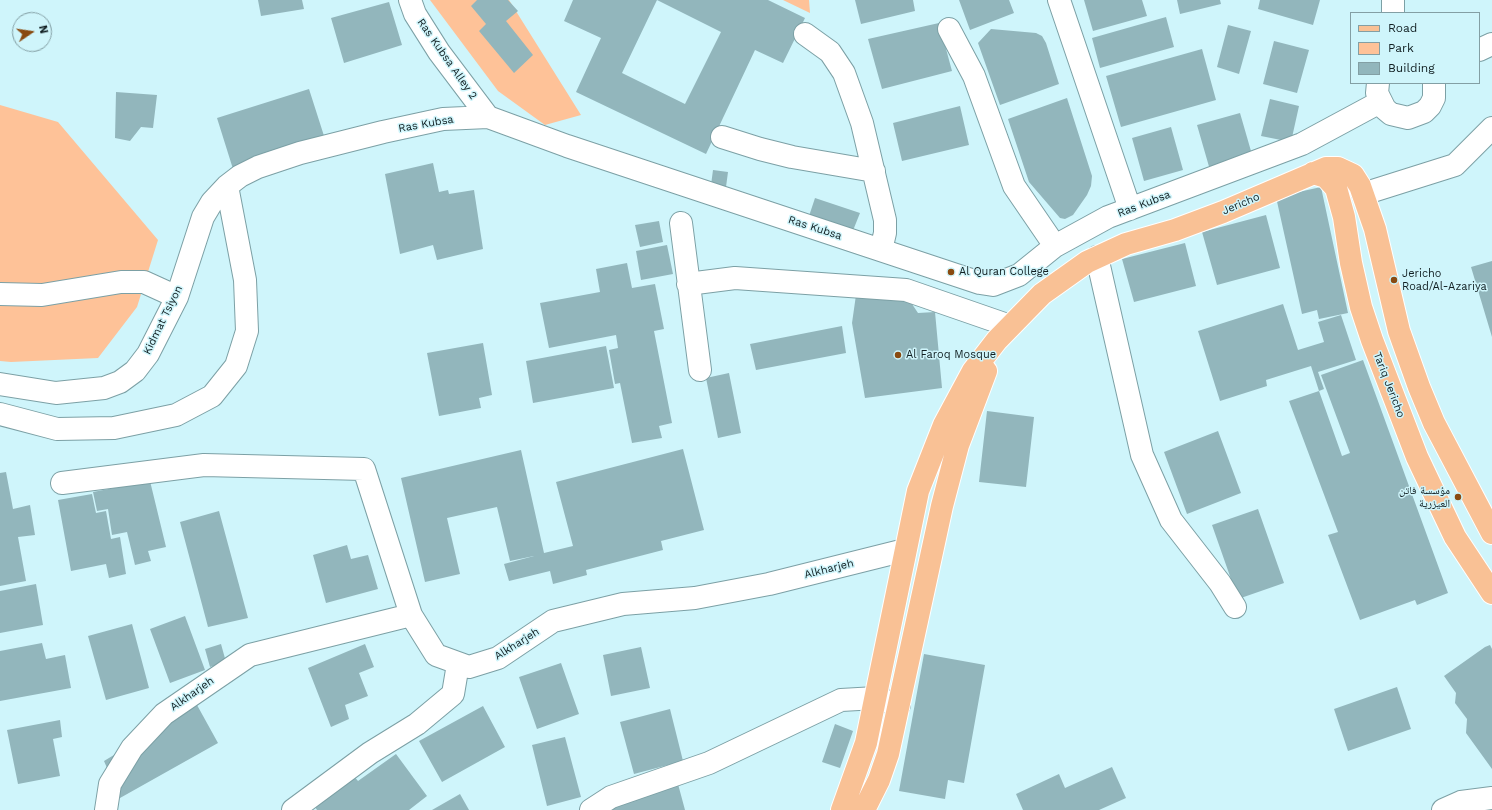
<!DOCTYPE html>
<html>
<head>
<meta charset="utf-8">
<style>
	body { margin:0 }
	#map { position:relative; width:1492px; height:810px; overflow:hidden; background:#cff5fb; font-family:"Work Sans",sans-serif }
	canvas { display:block }
	.legend { position:absolute; left:1350px; top:12px; width:130px; height:72px; box-sizing:border-box; background:#cff5fb; border:1px solid #839fa4; margin:0; padding:5px 7px; list-style:none; font-size:12px; color:#111f22 }
	.legend li { display:flex; align-items:center; gap:8px; height:20px }
	.legend b { width:20px; border:1px solid #839fa4 }
	.north { position:absolute; left:12px; top:12px; width:40px; height:40px; box-sizing:border-box; background:#cff5fb; border:1px solid #839fa4; border-radius:50%; rotate:77deg; font-size:11px; font-weight:700; line-height:16px; text-align:center; color:#111f22 }
	.north::after { content:''; display:block; margin:auto; width:14px; height:18px; background:#894a10; clip-path:polygon(50% 0,100% 100%,50% 72%,0 100%) }
</style>
</head>
<body>
<div id="map">
<canvas width="1492" height="810"></canvas>
<ul class="legend">
<li><b style="height:5px;background:#f9c195"></b>Road</li>
<li><b style="height:11px;background:#fec298"></b>Park</li>
<li><b style="height:11px;background:#92b6bc"></b>Building</li>
</ul>
<div class="north">N</div>
</div>
<script>
const g = document.querySelector('canvas').getContext('2d');
g.lineJoin = 'round';
function fill(path, color) { g.fillStyle = color; g.fill(path, 'evenodd'); }
const shape = rows => new Path2D(rows.map(r => 'M' + r).join(''));
function strokePath(path, color, width, dash) { g.strokeStyle = color; g.lineWidth = width; g.lineCap = dash ? 'butt' : 'round'; g.setLineDash(dash || []); g.stroke(path); }
function label(font, color, halo, rows, align = 'center') {
  g.font = font + ' "Work Sans","Noto Naskh Arabic",sans-serif'; g.lineWidth = 3; g.setLineDash([]); g.textBaseline = 'middle'; g.strokeStyle = halo; g.fillStyle = color; for (const [text, x, y, turn = 0] of rows) {
    g.save(); g.translate(x, y); g.rotate((+turn || 0) * Math.PI / 180); g.textAlign = isNaN(turn) ? turn : align; if (halo) g.strokeText(text, 0, 0); g.fillText(text, 0, 0); g.restore();
  }
}
const green = shape([
	[430,0,509,0,581,115,545,125,498,91],
	[783,0,809,0,810,13],
	[0,105,58,122,158,240,137,307,98,358,11,362,0,361]
]);
const building = shape([
	[258,0,302,0,304,9,261,16],
	[477,0,508,0,518,11,506,21,533,55,514,73,479,31,486,24,471,6],
	[573,0,768,0,805,18,783,63,755,50,706,154,576,92,601,38,564,21],
	[657,0,721,32,685,104,622,73],
	[855,0,913,0,915,11,861,24],
	[959,0,1009,0,1014,13,970,30],
	[1084,0,1142,0,1147,16,1093,31],
	[1177,0,1220,0,1221,4,1180,14],
	[1260,0,1320,0,1313,25,1258,9],
	[389,2,402,45,344,63,331,18],
	[1166,17,1174,47,1100,68,1092,38],
	[939,23,952,71,882,89,868,39],
	[1228,25,1251,31,1239,74,1217,67],
	[991,29,1036,33,1042,36,1046,43,1059,84,1000,105,978,43],
	[1274,41,1309,50,1297,93,1263,84],
	[1202,49,1216,100,1121,127,1106,76],
	[309,89,325,139,233,169,217,118],
	[116,92,157,95,153,128,141,127,130,141,115,138],
	[1067,98,1092,176,1091,186,1087,195,1073,215,1065,219,1060,218,1029,182,1008,119],
	[1270,99,1299,106,1291,142,1261,136],
	[960,106,969,145,902,161,893,123],
	[1240,113,1253,158,1210,170,1197,125],
	[1171,127,1183,170,1144,181,1132,138],
	[433,163,439,192,448,190,449,194,474,190,483,249,437,260,433,245,400,254,385,174],
	[713,170,728,172,726,187,711,185],
	[1321,187,1348,313,1319,319,1317,310,1302,314,1276,197],
	[815,198,860,213,852,233,808,219],
	[1266,215,1280,268,1217,285,1202,232],
	[659,221,663,242,640,247,635,225],
	[1185,243,1196,286,1134,302,1122,259],
	[667,245,673,274,641,280,636,251],
	[1492,261,1492,337,1471,267],
	[627,263,632,288,655,284,664,329,654,331,672,423,659,426,662,438,632,443,620,383,615,384,609,350,618,348,616,335,549,348,540,303,600,292,596,269],
	[856,295,910,301,918,313,935,312,942,388,865,398,852,323],
	[1283,304,1298,350,1324,342,1318,322,1341,315,1356,360,1318,372,1324,389,1319,391,1342,456,1350,453,1321,375,1363,360,1448,593,1417,605,1415,600,1360,620,1328,535,1338,532,1289,401,1319,391,1311,366,1266,380,1267,386,1220,401,1198,331],
	[842,326,846,353,756,370,750,344],
	[483,343,492,395,479,398,481,408,439,416,427,353],
	[606,346,614,388,533,403,526,361],
	[729,373,741,433,718,438,706,378],
	[987,411,1034,417,1026,487,979,482],
	[1218,431,1241,493,1187,514,1164,452],
	[683,449,704,530,661,541,663,550,586,570,587,575,553,584,550,571,509,581,504,564,534,556,510,561,497,507,447,518,460,574,425,582,401,478,521,450,544,553,573,546,556,482],
	[6,472,13,509,30,505,35,535,18,537,26,581,0,586,0,473],
	[150,481,166,547,148,551,151,561,135,565,127,532,112,535,108,509,97,511,93,492],
	[92,494,96,513,106,511,111,539,120,537,126,574,109,578,106,564,71,571,58,500],
	[1258,509,1284,583,1238,599,1212,525],
	[219,511,248,618,208,627,180,522],
	[347,545,351,559,368,555,378,589,326,603,313,555],
	[36,584,43,625,0,633,0,591],
	[185,616,205,670,170,683,150,629],
	[132,624,149,688,106,700,88,636],
	[42,643,46,659,65,655,71,688,0,701,0,651],
	[221,644,226,662,210,667,205,649],
	[365,644,374,667,359,673,368,696,345,705,349,719,331,727,308,668],
	[1490,645,1492,649,1492,769,1466,733,1467,719,1455,703,1456,693,1444,676,1485,647],
	[641,647,650,688,611,696,603,655],
	[924,654,985,665,964,783,948,780,945,799,899,791],
	[561,663,579,714,537,729,519,677],
	[1397,687,1411,729,1348,751,1334,709],
	[197,705,218,743,120,798,104,761],
	[483,706,505,747,442,782,419,741],
	[670,709,683,761,634,774,620,722],
	[60,720,62,737,53,739,60,776,18,784,7,730],
	[835,724,853,731,840,768,822,762],
	[565,737,581,797,547,806,532,745],
	[396,754,427,796,409,810,317,810,313,804,353,775,358,781],
	[1112,767,1126,798,1099,810,1023,810,1016,794,1059,774,1065,788],
	[678,784,685,810,604,810],
	[460,794,469,810,432,810]
]);
const minor = shape([
	[410,0,415,14,439,52,488,117],
	[1059,0,1130,209],
	[1393,0,1393,13],
	[949,29,974,76,1014,186,1055,246],
	[805,34,830,52,844,73,862,123,885,220,885,233,881,250],
	[1479,50,1492,44],
	[1378,83,1377,93,1385,109,1391,114,1408,118,1424,112,1430,106,1434,98,1434,83],
	[722,137,760,149,792,157,874,171],
	[1363,194,1455,165,1492,128],
	[681,223,700,370],
	[1097,257,1142,455,1171,520,1220,583,1235,607],
	[688,284,735,278,906,290,1010,326],
	[0,294,42,295,121,282,144,282,177,297],
	[0,384,56,393,104,388,120,382,135,371,148,354,177,297,203,217,212,202,227,186,240,176,258,167,300,153,383,132,443,119,488,117,567,146,980,283,993,285,1019,275,1055,246,1108,217,1302,144,1380,102],
	[0,414,57,429,114,428,176,415,212,396,236,366,247,331,245,280,227,186],
	[62,483,204,465,364,469,411,615],
	[106,810,110,784,132,748,164,714,250,655,411,615,436,655,469,667,498,658,553,621,623,604,695,598,769,584,905,550],
	[293,810,370,753,417,724,453,694,458,664],
	[591,810,611,797,709,763,841,700,876,698,899,705],
	[1443,810,1461,802,1492,798]
]);
const major = shape([
	[1313,173,1326,177,1336,188,1344,217,1351,263,1361,307,1372,340,1417,457,1455,537,1492,593],
	[842,810,866,743,918,491,944,425,973,371,997,340,1042,294,1087,262,1126,244,1175,230,1223,212,1326,168,1338,168,1353,175,1360,186,1375,229,1399,331,1419,387,1434,423,1492,533],
	[864,810,879,780,888,754,942,506,958,445,986,371]
]);
const markers = [
	[951,272,4,"#894a10"],
	[1394,280,4,"#894a10"],
	[898,355,4,"#894a10"],
	[1458,497,4,"#894a10"]
];
const streetNames = [
	["Ras Kubsa Alley 2",447,59,55],
	["Ras Kubsa",426,124,-10],
	["Ras Kubsa",1144,204,-21],
	["Jericho",1241,204,-23],
	["Ras Kubsa",815,228,18],
	["Kidmat Tsiyon",163,320,-64],
	["Tariq Jericho",1389,385,69],
	["Alkharjeh",829,569,-14],
	["Alkharjeh",517,644,-32],
	["Alkharjeh",192,694,-35]
];
const poiNames = [
	["Al Quran College",959,272],
	["Jericho",1402,274],
	["Road/Al-Azariya",1402,287],
	["Al Faroq Mosque",906,355],
	["مؤسسة فاتن",1450,491,"right"],
	["العيزرية",1450,504,"right"]
];
fill(green, '#fec298');
fill(building, '#92b6bc');
strokePath(minor, '#7ca0a5', 24);
strokePath(major, '#fff', 24);
strokePath(minor, '#fff', 22);
strokePath(major, '#f9c195', 22);
for (const [x, y, r, color] of markers) { const dot = new Path2D(); dot.arc(x, y, r, 0, 2 * Math.PI); g.fillStyle = color; g.fill(dot); strokePath(dot, '#cff5fb', 1.5); }
label('11px', '#111f22', '#cff5fb', streetNames);
label('11px', '#111f22', '#cff5fb', poiNames, 'left');
</script>
</body>
</html>
